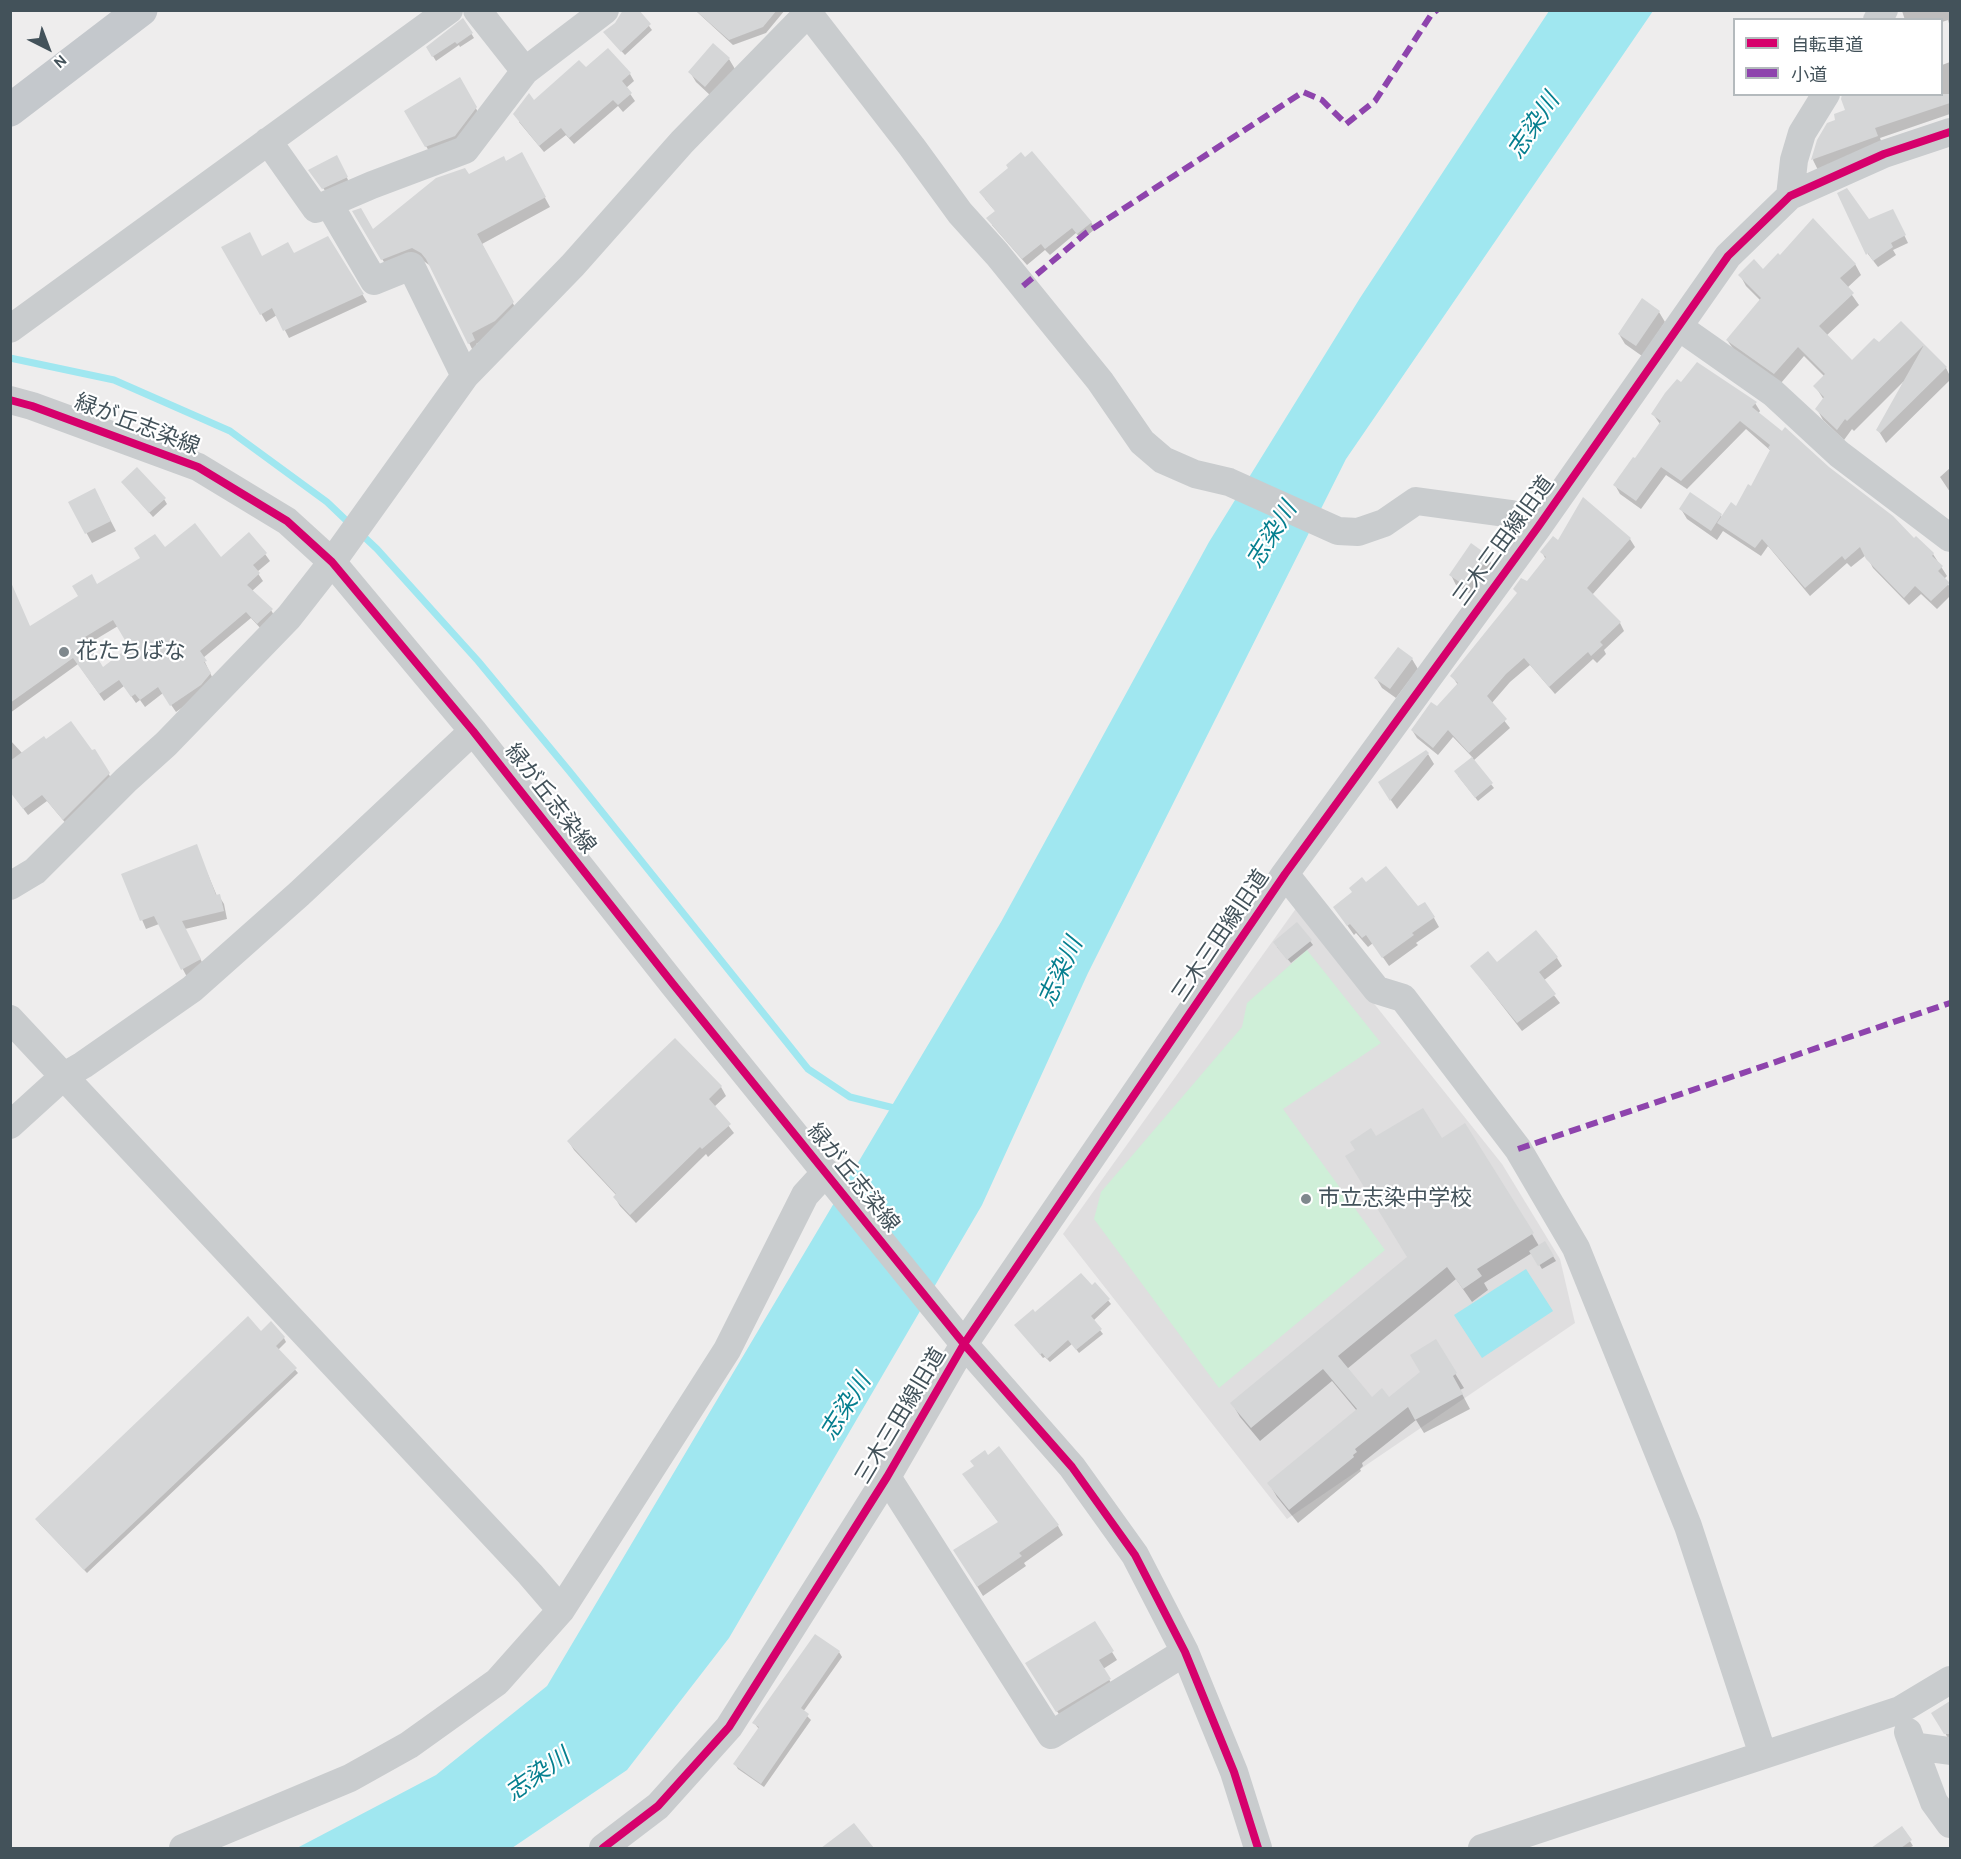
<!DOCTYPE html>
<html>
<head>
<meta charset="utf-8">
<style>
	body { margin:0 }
	#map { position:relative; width:1961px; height:1859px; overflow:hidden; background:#eeeded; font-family:Karla,"Noto Sans JP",sans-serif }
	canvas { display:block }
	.frame { position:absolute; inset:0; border:12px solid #43525a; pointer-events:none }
	.legend { position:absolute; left:1733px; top:18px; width:210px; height:78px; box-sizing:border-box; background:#fff; border:2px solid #b4babd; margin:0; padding:8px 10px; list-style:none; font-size:18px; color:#43525a }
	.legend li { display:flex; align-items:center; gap:12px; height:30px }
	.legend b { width:30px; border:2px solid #b4babd }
	.north { position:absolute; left:18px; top:18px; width:60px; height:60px; -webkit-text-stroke:4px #fff; paint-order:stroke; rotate:138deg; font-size:16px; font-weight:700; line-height:24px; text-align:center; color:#43525a }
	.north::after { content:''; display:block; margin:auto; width:21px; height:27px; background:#43525a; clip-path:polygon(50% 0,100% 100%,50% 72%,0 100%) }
</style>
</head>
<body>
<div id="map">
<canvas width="1961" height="1859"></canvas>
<div class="frame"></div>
<ul class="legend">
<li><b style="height:8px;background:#d6006c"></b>自転車道</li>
<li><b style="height:8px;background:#8e44ad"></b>小道</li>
</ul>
<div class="north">N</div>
</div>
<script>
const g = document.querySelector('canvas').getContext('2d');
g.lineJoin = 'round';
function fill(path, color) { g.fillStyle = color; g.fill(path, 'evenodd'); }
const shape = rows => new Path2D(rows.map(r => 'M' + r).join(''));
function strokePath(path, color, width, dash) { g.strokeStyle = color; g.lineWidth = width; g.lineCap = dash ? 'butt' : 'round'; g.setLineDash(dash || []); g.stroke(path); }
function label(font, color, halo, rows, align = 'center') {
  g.font = font + ' Karla,"Noto Sans JP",sans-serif'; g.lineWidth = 4.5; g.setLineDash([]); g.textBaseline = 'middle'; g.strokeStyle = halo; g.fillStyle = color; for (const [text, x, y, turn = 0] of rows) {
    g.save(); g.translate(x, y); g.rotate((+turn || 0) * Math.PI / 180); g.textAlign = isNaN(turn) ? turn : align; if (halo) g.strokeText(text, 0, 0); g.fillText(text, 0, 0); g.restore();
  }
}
const education = shape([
	[1297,907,1502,1164,1560,1259,1575,1323,1287,1519,1063,1234]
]);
const green = shape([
	[1307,950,1381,1043,1283,1109,1385,1250,1219,1388,1094,1219,1101,1192,1242,1027,1247,1003]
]);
const water = shape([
	[1549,11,1653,11,1346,459,1088,973,982,1205,729,1638,627,1770,512,1848,297,1848,436,1775,547,1686,1001,922,1209,542,1360,298],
	[1526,1269,1553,1311,1482,1358,1454,1315]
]);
const shadow = shape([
	[637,10,652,30,625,55,608,37],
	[695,10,785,10,766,33,733,45],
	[1950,10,1950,27,1948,20,1942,22,1942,20,1905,20,1902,11],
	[463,20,474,38,460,47,459,45,436,61,428,48],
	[729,59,735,69,711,96,696,82,690,72],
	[1950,62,1950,114,1880,138,1883,146,1818,170,1813,160,1819,140,1942,94,1942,65],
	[630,74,634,81,626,88,635,101,623,112,618,106,574,144,566,135,544,152,519,122,534,102],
	[460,79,479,114,458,142,430,153,406,111],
	[521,154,550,207,482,244,518,313,501,331,476,344,479,350,474,353,432,267,418,257,388,269,355,212,373,231,468,176,506,163],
	[337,157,349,182,326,192,313,174],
	[1010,169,1091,222,1095,229,1082,240,1076,233,1050,255,1045,250,1027,265,992,225,996,212,985,199],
	[1839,194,1868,221,1896,218,1908,243,1893,250,1896,255,1878,267,1868,254],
	[328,238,367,302,289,338,277,315,266,322,223,248,262,258,294,255],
	[1781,257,1855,264,1861,275,1847,288,1859,305,1826,336,1852,362,1879,345,1901,323,1946,368,1950,376,1950,380,1886,443,1878,430,1904,381,1854,431,1852,429,1844,440,1823,420,1817,409,1824,400,1815,386,1824,376,1804,356,1781,383,1734,350,1727,340,1761,301,1746,286,1740,275,1763,271],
	[1642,301,1659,312,1665,322,1642,356,1625,344,1619,334],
	[1755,403,1760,411,1758,414,1933,554,1947,576,1944,579,1950,587,1950,596,1937,609,1921,594,1909,605,1873,568,1866,555,1851,567,1847,563,1810,596,1768,546,1761,556,1723,531,1717,540,1687,519,1681,509,1721,515,1722,518,1736,508,1751,488,1771,451,1746,429,1687,489,1666,475,1641,509,1620,494,1615,485,1636,460,1660,424,1653,414],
	[1950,468,1950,492,1940,477],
	[123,483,164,499,167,504,153,517],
	[1583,499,1630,539,1635,547,1592,595,1620,623,1624,631,1604,650,1606,654,1597,663,1593,659,1555,694,1530,665,1510,682,1491,704,1510,728,1473,761,1494,788,1478,801,1458,776,1473,758,1453,737,1438,755,1417,738,1412,730,1437,708,1458,685,1452,676,1546,560,1542,552,1558,543],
	[100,500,116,531,92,543,70,503],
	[164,549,221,559,265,554,270,561,257,572,263,581,252,591,271,610,275,617,262,630,251,618,203,658,214,681,204,692,176,712,163,693,145,707,140,700,136,703,124,686,104,701,78,664,10,713,10,634,30,628,97,586],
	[118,626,131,648,102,669,88,644],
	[1488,557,1493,567,1473,596,1456,585,1451,575],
	[1412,659,1418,669,1396,698,1382,688,1376,678],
	[10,740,23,754,46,741,92,752,94,751,113,781,68,826,47,801,28,815,10,791],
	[1428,754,1434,764,1397,809,1386,793],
	[196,846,217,896,219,896,224,904,227,919,185,929,205,968,187,977,159,924,146,929,123,875],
	[1366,884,1418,908,1434,918,1439,927,1416,943,1418,945,1389,966,1373,943,1368,947,1356,933,1354,935,1335,908],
	[1310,941,1313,945,1291,963,1277,947],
	[1557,958,1562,966,1543,981,1560,1003,1522,1031,1472,967],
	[721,1087,726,1096,714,1107,734,1133,708,1157,706,1154,636,1223,620,1206,615,1198,617,1196,574,1150,569,1142],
	[1376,1138,1442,1140,1532,1234,1539,1246,1545,1243,1556,1261,1542,1269,1532,1253,1484,1283,1488,1290,1472,1302,1456,1279,1347,1369,1372,1399,1389,1399,1422,1373,1435,1341,1464,1388,1460,1390,1470,1409,1424,1433,1416,1420,1362,1463,1363,1466,1360,1469,1361,1471,1298,1523,1277,1497,1269,1483,1357,1411,1332,1381,1260,1441,1240,1417,1232,1403,1409,1257],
	[1095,1284,1111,1304,1093,1321,1103,1334,1079,1353,1072,1344,1050,1362,1045,1357,1043,1358,1019,1329,1035,1314],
	[261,1333,284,1338,286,1342,278,1350,298,1373,87,1573,39,1523],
	[975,1467,1058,1526,1063,1535,1024,1563,1026,1566,983,1596,961,1560,999,1523,964,1475],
	[1094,1623,1117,1660,1103,1669,1114,1688,1062,1719,1032,1672],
	[839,1652,842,1657,803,1712,811,1720,764,1787,738,1769,735,1764,759,1729,754,1723],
	[1950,1703,1950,1739,1948,1738,1933,1713],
	[854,1825,872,1848,823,1848],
	[1902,1828,1913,1846,1909,1848,1892,1848,1886,1839]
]);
const stream = shape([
	[10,358,114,380,230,431,327,502,350,524],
	[360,533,377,549,478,661,570,772,808,1069,850,1097,898,1109]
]);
const building = shape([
	[623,10,639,10,651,24,621,52,603,32,615,23],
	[695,10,777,10,763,27,729,40],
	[463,18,473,33,457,44,455,42,432,57,426,47],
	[713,43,730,58,705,87,688,72],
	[608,48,631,73,622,81,632,93,618,105,613,100,569,138,561,128,539,146,513,114,529,93,534,100,579,60,586,67],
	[460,77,477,107,455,136,425,147,404,111],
	[1842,94,1950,94,1950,103,1875,128,1878,136,1811,160,1817,140,1827,123,1835,120,1834,114,1845,110,1841,99],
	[1032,151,1092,222,1077,234,1072,228,1045,249,1041,244,1022,259,986,218,995,211,979,192,1008,168,1006,165,1021,152,1025,157],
	[522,152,546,197,477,234,514,302,495,321,472,333,475,340,468,344,426,259,421,253,412,248,381,260,352,211,361,208,373,229,436,178,465,168,469,174,504,156,506,161],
	[337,155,348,177,322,189,308,170],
	[1847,188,1869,219,1893,209,1906,235,1891,243,1893,247,1873,261,1868,253,1866,255,1837,193],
	[1813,218,1856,264,1840,278,1854,293,1819,326,1852,360,1874,338,1879,342,1901,321,1947,367,1880,433,1876,430,1924,345,1847,421,1845,419,1837,430,1815,409,1824,397,1813,386,1825,374,1798,347,1774,374,1726,340,1761,298,1738,275,1754,259,1763,269,1778,253,1780,255],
	[250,232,262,256,288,242,294,253,328,236,364,294,283,331,272,308,260,315,221,247],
	[1642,298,1660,311,1636,346,1618,334],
	[1697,362,1757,402,1752,407,1782,431,1785,427,1829,467,1893,516,1914,538,1916,536,1934,553,1932,556,1943,566,1938,571,1950,583,1931,601,1915,586,1904,598,1866,559,1860,547,1845,560,1842,556,1805,588,1762,539,1755,548,1717,523,1731,502,1736,506,1748,484,1751,486,1770,450,1768,448,1770,445,1740,421,1681,481,1661,467,1636,501,1613,485,1633,457,1635,458,1661,421,1651,414,1665,393,1677,379,1681,382],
	[137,467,166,498,149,513,121,482],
	[95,488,111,521,85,534,68,502],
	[1690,492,1722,514,1711,531,1679,509],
	[1583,497,1631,538,1587,588,1621,622,1600,642,1603,645,1591,656,1588,652,1549,687,1524,658,1506,674,1487,696,1507,719,1469,753,1448,730,1433,748,1411,730,1431,702,1437,706,1458,683,1450,676,1517,593,1513,589,1521,578,1527,581,1546,557,1540,552,1553,536,1558,540],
	[195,523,221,557,249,532,267,553,253,565,260,573,247,585,273,609,257,624,246,612,200,651,207,661,204,662,211,673,201,685,170,706,158,687,140,700,135,694,131,697,119,680,99,694,73,658,10,703,10,580,30,626,78,596,72,586,92,574,97,584,140,558,134,548,155,534,165,547],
	[113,620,129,647,103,667,85,637],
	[1471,543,1489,556,1467,587,1449,575],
	[1398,647,1413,658,1390,689,1374,678],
	[71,721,92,750,95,749,110,773,63,820,42,795,23,809,10,792,10,761,44,736,46,739],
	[1426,750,1429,753,1390,801,1378,782],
	[1472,757,1493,783,1475,798,1454,771],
	[197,844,216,895,220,894,224,911,182,921,201,959,181,970,154,916,140,921,121,874],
	[1386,866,1418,906,1425,902,1435,917,1412,933,1414,935,1382,958,1366,935,1362,938,1350,924,1347,926,1333,907,1352,892,1349,888,1362,877,1366,882],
	[1297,922,1312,940,1287,960,1273,942],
	[1536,930,1558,957,1539,972,1556,994,1517,1023,1470,966,1488,951,1497,962],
	[675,1038,722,1086,709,1099,731,1124,702,1149,700,1147,630,1215,613,1197,616,1194,567,1141],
	[1423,1108,1442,1138,1465,1123,1534,1233,1477,1269,1482,1276,1463,1289,1447,1267,1338,1356,1372,1397,1382,1388,1389,1397,1420,1372,1410,1355,1436,1339,1457,1373,1453,1376,1463,1394,1415,1420,1408,1407,1355,1449,1357,1452,1353,1455,1354,1457,1289,1510,1267,1483,1357,1409,1323,1369,1251,1428,1230,1403,1407,1257,1345,1156,1355,1150,1350,1142,1371,1128,1376,1136],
	[1545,1241,1554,1256,1538,1266,1529,1251],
	[1081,1273,1092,1285,1095,1282,1110,1299,1091,1316,1102,1329,1076,1350,1068,1340,1047,1359,1042,1353,1040,1355,1014,1325,1033,1309,1035,1312],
	[248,1316,261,1331,271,1321,285,1337,276,1346,297,1368,84,1570,35,1519],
	[999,1446,1059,1525,1019,1553,1022,1556,977,1587,953,1550,998,1522,962,1474,974,1466,970,1461,985,1450,988,1455],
	[1095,1621,1114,1651,1099,1660,1111,1679,1056,1712,1025,1663],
	[815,1634,840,1651,801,1708,809,1714,761,1784,733,1764,759,1727,752,1723],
	[1950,1701,1950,1734,1944,1734,1931,1713],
	[854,1823,874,1848,821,1848],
	[1902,1826,1912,1840,1901,1848,1871,1848]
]);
const minor = shape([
	[477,10,525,71,605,10],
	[806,10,912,147,960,213,997,254,1100,381,1142,442,1163,460,1195,474,1229,482,1338,531,1358,532,1384,523,1416,501,1512,514,1538,527],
	[1877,20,1884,10],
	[268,141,316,209,372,185,465,150,525,71],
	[1790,196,1794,160,1802,133,1826,94],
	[329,204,374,281,411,266,465,376],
	[1679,327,1773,393,1839,454,1950,538],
	[10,329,449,10],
	[10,400,32,406,198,467,287,521,332,562,473,731,673,984,964,1344,1072,1467,1135,1555,1185,1652,1234,1772,1258,1848],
	[1285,874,1377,990,1403,998,1518,1149,1576,1248,1688,1526,1763,1755],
	[10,886,35,871,126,780,166,744,289,617,332,562,465,376,573,265,682,142,808,13],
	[10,1019,530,1574,561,1610],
	[10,1125,64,1076,83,1065,192,989,299,894,473,731],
	[887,1477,1051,1735,1185,1652],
	[1908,1732,1913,1746,1950,1751],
	[1913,1746,1934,1802,1950,1824],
	[183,1848,350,1778,409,1745,497,1682,561,1610,727,1350,805,1195,826,1172],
	[603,1848,658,1806,729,1727,887,1477,964,1344,1285,874,1538,527,1728,256,1790,196,1884,154,1950,132],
	[1482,1848,1900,1710,1950,1680]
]);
const major = shape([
	[10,110,141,10]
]);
const quiet = shape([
	[1023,286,1086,233,1303,92,1322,100,1346,124,1375,101,1431,15,1437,10],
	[1518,1149,1950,1003]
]);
const cycleway = shape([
	[10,400,32,406,198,467,287,521,332,562,473,731,673,984,964,1344,1072,1467,1135,1555,1185,1652,1234,1772,1258,1848],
	[603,1848,658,1806,729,1727,887,1477,964,1344,1285,874,1538,527,1728,256,1790,196,1884,154,1950,132]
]);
const markers = [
	[64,652,6,"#7f888d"],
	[1306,1199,6,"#7f888d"]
];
const streetNames = [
	["緑が丘志染線",137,425,21],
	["三木三田線旧道",1504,541,-54],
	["緑が丘志染線",550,799,52],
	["三木三田線旧道",1221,936,-56],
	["緑が丘志染線",853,1178,51],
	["三木三田線旧道",901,1416,-59]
];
const poiNames = [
	["花たちばな",76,652],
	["市立志染中学校",1318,1199]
];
const waterNames = [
	["志染川",1534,126,-56],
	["志染川",1272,535,-58],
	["志染川",1061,972,-65],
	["志染川",846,1407,-58],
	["志染川",538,1775,-35]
];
fill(education, '#dfdedf');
fill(green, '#cfefd8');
fill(water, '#a0e7f0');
fill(shadow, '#0003');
strokePath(stream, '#a0e7f0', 7);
fill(building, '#d5d6d7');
strokePath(minor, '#c9ccce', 28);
strokePath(major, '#c4c8cc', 33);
strokePath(quiet, '#8e44ad', 6, [12, 6]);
strokePath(cycleway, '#d6006c', 8);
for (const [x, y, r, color] of markers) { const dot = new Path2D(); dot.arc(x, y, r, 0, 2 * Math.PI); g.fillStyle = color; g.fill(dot); strokePath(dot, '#fff', 2); }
label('22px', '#43525a', '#fff', streetNames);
label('22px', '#43525a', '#fff', poiNames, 'left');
label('italic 24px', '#057f8f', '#fff', waterNames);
</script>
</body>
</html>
